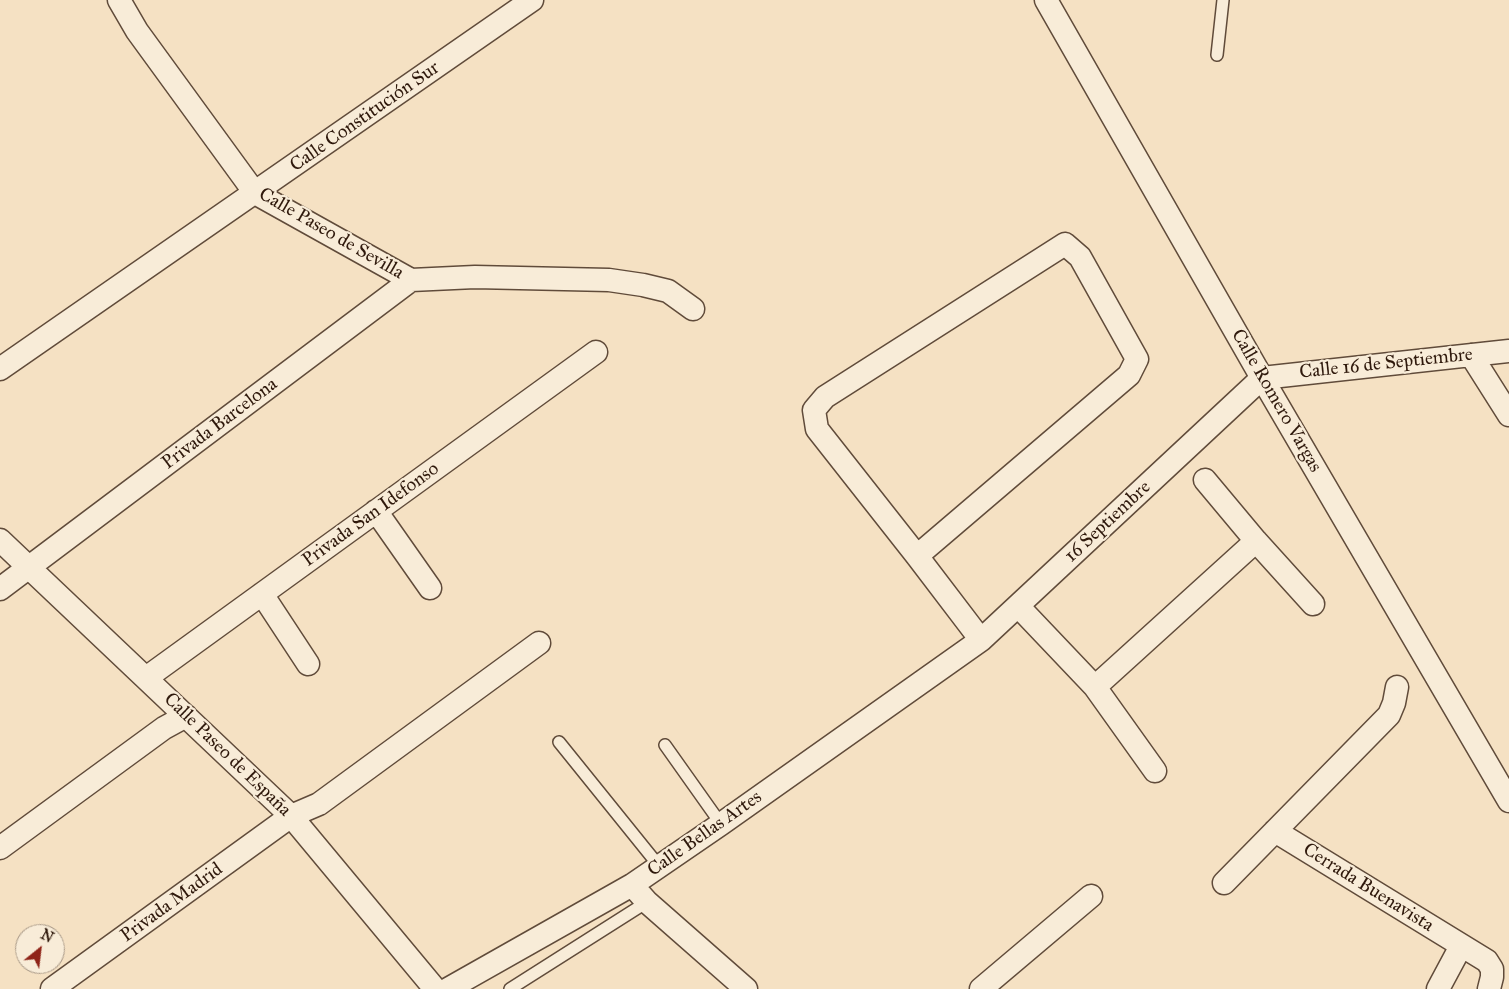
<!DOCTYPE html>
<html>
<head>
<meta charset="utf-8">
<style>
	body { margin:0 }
	#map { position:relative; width:1509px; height:989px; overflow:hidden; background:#f5e1c3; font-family:"IM FELL Great Primer",serif }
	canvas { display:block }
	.north { position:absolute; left:15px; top:924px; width:50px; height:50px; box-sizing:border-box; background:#f8ecd8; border:1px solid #a89886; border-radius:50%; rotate:29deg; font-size:14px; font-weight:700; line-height:20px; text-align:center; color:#2f190c }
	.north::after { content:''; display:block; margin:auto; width:18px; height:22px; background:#8f2418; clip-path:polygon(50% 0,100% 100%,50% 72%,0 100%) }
</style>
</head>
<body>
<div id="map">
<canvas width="1509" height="989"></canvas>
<div class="north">N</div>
</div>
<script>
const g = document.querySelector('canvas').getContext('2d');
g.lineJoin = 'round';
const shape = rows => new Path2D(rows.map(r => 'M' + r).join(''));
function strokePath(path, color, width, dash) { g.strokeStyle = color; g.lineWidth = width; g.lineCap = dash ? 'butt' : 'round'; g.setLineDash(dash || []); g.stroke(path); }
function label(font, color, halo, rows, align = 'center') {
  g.font = font + ' "IM FELL Great Primer",serif'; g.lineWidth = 4.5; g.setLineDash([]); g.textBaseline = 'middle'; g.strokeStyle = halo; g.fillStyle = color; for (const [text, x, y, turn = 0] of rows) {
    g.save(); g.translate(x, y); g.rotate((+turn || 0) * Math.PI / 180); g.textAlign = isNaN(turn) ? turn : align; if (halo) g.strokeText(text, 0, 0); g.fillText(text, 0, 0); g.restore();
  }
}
const service = shape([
	[1217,55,1223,0],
	[559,742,659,866],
	[665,745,721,824],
	[510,989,647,902]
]);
const minor = shape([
	[119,0,137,31,255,193,411,280,475,277,609,280,643,285,668,291,693,309],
	[1046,0,1262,378,1509,801],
	[1471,355,1509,415],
	[0,369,532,0],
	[1262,378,1509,351],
	[1205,480,1256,541,1313,604],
	[376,511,430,588],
	[0,540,291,816,435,989],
	[917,556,1129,375,1137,359,1080,257,1065,244,825,397,814,410,817,429,917,556,981,640],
	[0,589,411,280],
	[262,594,308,664],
	[1018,606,1095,687,1155,771],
	[146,678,596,352],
	[1095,687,1256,541],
	[1275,831,1487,961,1492,969,1492,977,1489,989],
	[0,848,164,728,186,716],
	[1224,883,1389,715,1394,703,1397,687],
	[632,885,647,902,746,989],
	[52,989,291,816,319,804,539,643],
	[448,989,632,885,721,824,981,640,1262,378],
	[981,989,1091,896],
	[1438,989,1461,946]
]);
const streetNames = [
	["Calle Constitución Sur",365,117,-35],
	["Calle Paseo de Sevilla",331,234,30],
	["Calle 16 de Septiembre",1386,364,-6],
	["Calle Romero Vargas",1276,401,60],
	["Privada Barcelona",220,424,-37],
	["Privada San Idefonso",371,515,-36],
	["16 Septiembre",1108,522,-43],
	["Calle Paseo de España",227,755,44],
	["Calle Bellas Artes",705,834,-35],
	["Cerrada Buenavista",1368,888,32],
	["Privada Madrid",172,903,-36]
];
strokePath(service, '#604b3a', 14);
strokePath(minor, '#604b3a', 25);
strokePath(service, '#f8ecd8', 11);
strokePath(minor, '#f8ecd8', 22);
label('19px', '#2f190c', '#f8ecd8', streetNames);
</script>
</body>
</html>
